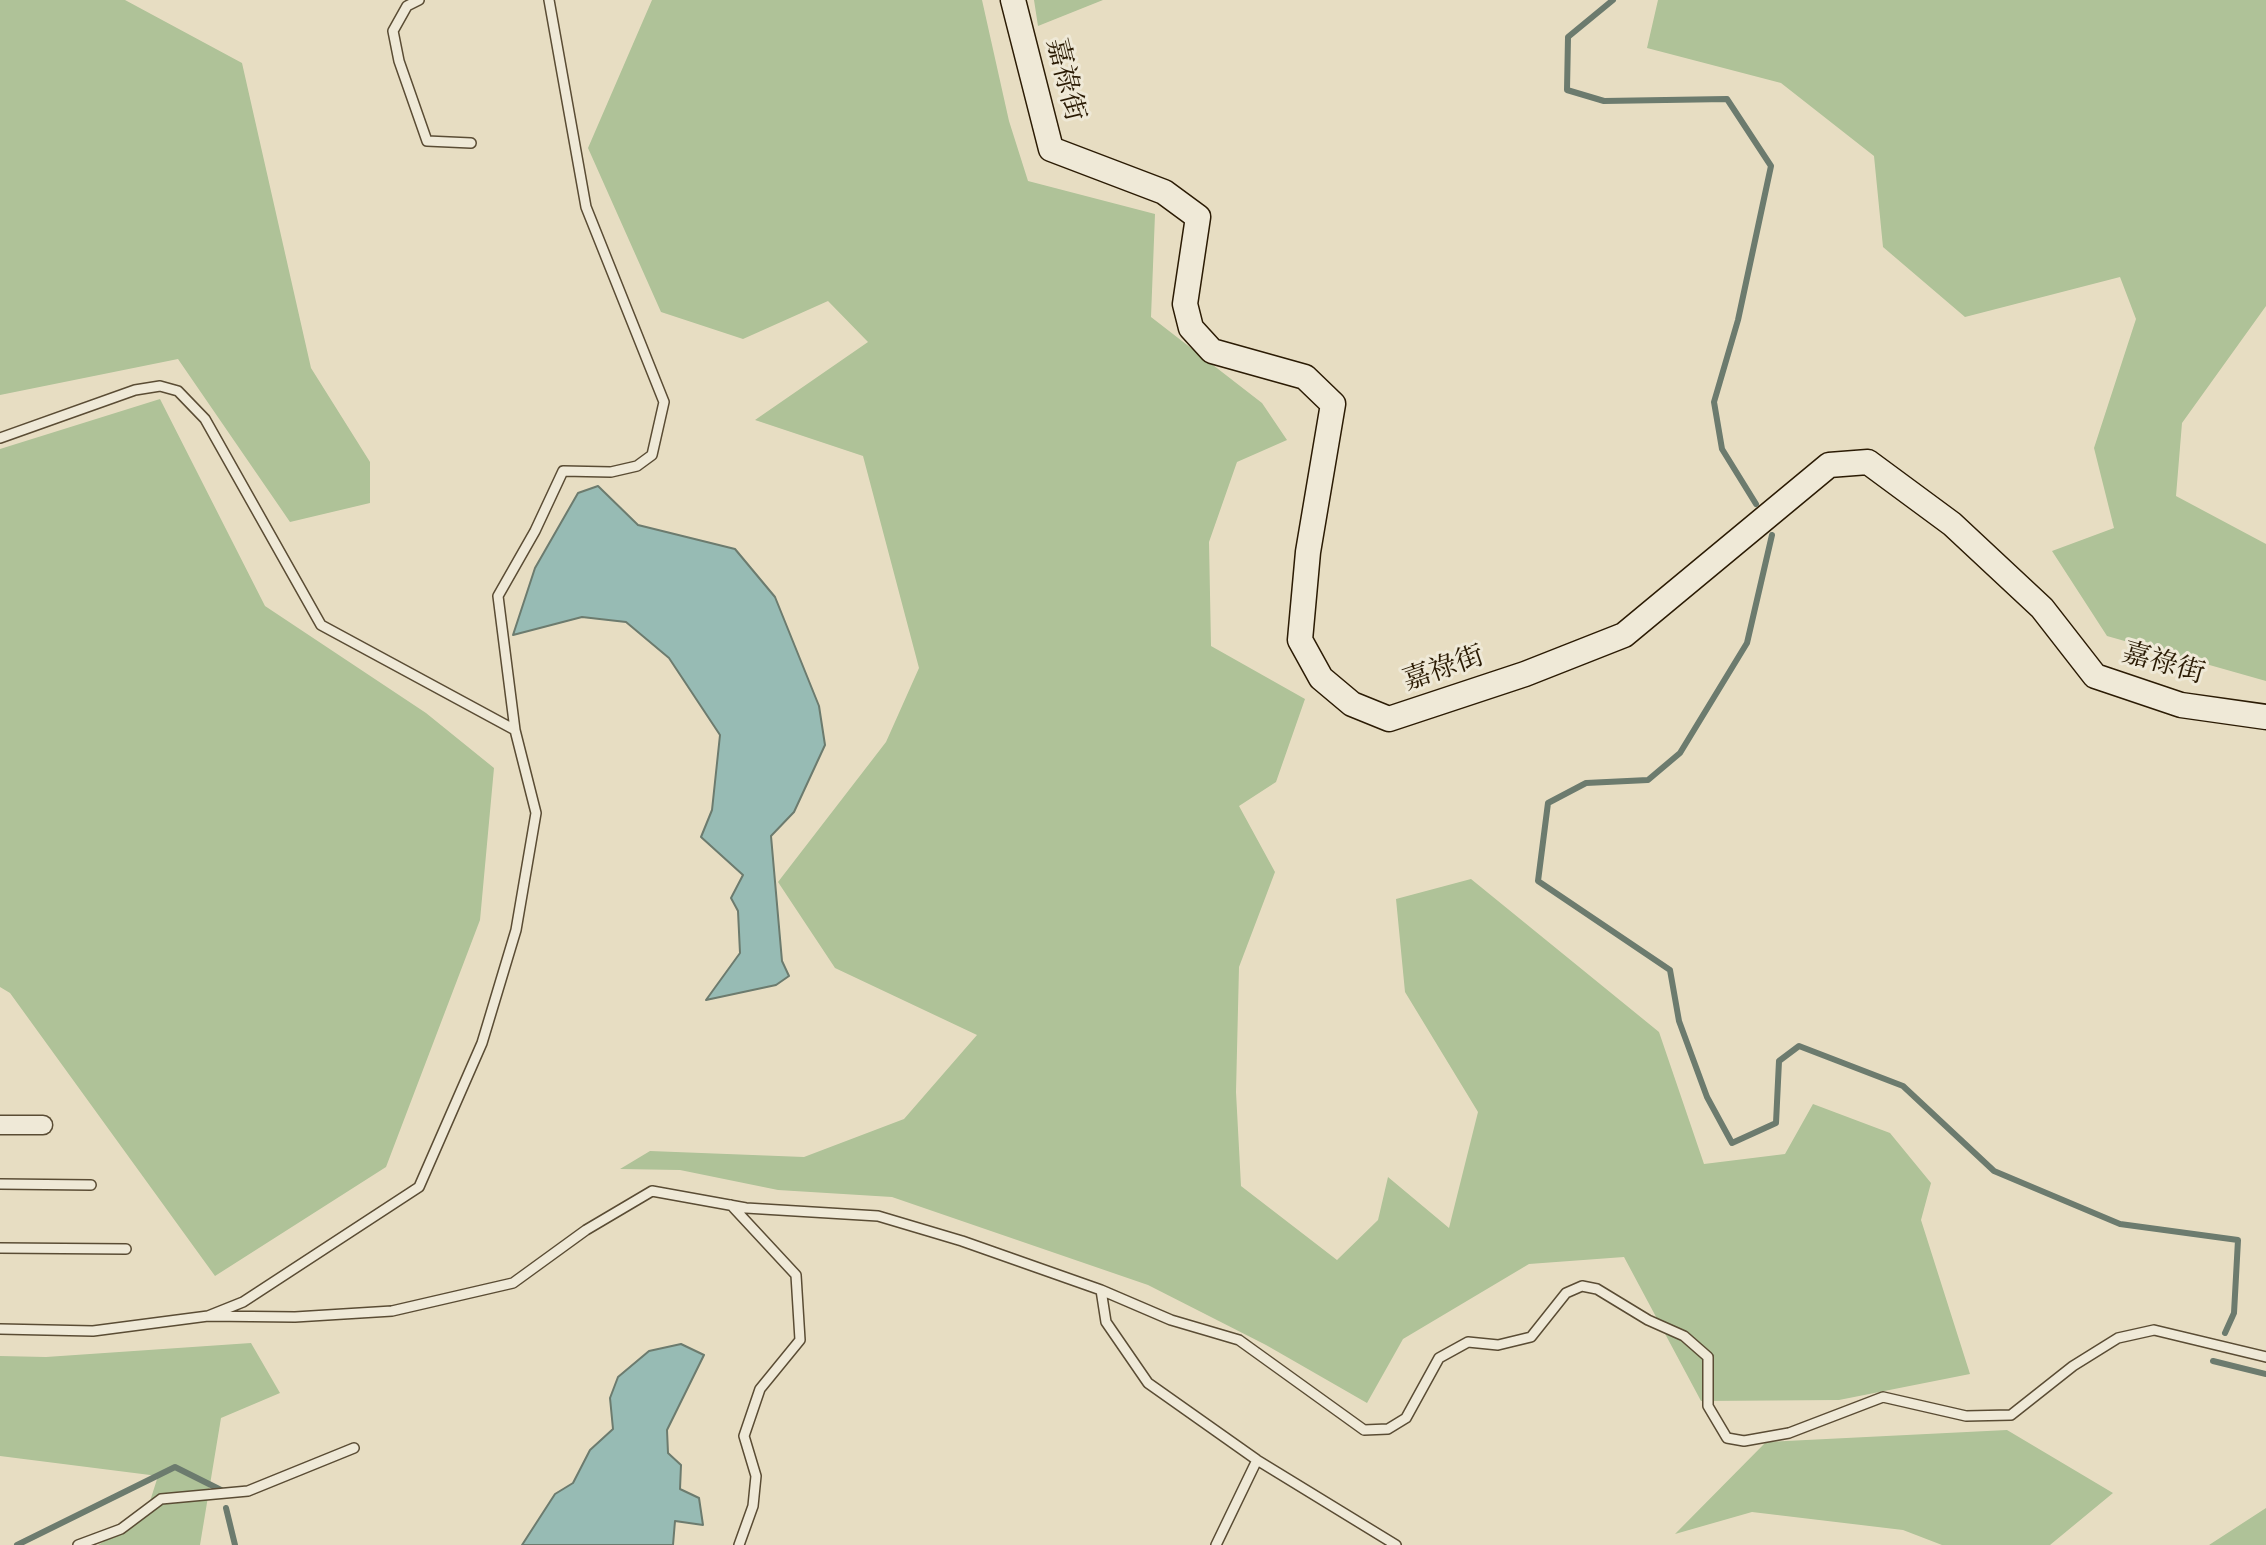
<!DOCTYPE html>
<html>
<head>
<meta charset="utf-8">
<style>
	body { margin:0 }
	canvas { display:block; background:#e7ddc2 }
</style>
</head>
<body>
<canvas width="2266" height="1545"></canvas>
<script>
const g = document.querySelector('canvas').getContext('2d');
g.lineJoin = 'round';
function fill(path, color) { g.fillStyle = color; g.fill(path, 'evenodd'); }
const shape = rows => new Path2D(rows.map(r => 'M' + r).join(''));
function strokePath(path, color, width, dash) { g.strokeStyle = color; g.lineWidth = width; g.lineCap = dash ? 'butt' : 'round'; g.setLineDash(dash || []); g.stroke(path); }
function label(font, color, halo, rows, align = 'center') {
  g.font = font + ' Cardo,"Noto Serif TC",serif'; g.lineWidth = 6; g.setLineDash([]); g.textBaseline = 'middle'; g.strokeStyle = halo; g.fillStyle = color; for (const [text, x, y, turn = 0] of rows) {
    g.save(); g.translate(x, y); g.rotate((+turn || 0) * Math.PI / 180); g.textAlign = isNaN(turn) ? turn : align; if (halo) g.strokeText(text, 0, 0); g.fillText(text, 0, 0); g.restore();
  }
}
const green = shape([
	[0,0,125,0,242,63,311,368,370,462,370,503,290,522,178,359,0,395],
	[652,0,982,0,1009,121,1028,181,1155,214,1151,317,1262,403,1287,440,1237,462,1209,542,1211,646,1305,699,1276,782,1239,806,1275,872,1239,967,1236,1092,1241,1186,1337,1260,1378,1220,1388,1177,1449,1228,1478,1112,1405,992,1396,899,1471,879,1659,1032,1704,1164,1785,1154,1813,1104,1890,1133,1931,1183,1921,1220,1970,1374,1839,1400,1701,1401,1624,1257,1529,1264,1403,1339,1367,1403,1266,1345,1148,1285,892,1197,778,1190,680,1170,620,1169,650,1151,804,1157,904,1119,977,1035,835,968,778,882,886,742,919,668,863,456,755,420,868,342,828,301,743,339,661,312,588,148],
	[1034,0,1103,0,1038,26],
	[1658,0,2266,0,2266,306,2182,423,2176,496,2266,544,2266,681,2107,636,2052,551,2114,528,2094,448,2136,319,2120,277,1965,317,1883,247,1874,156,1781,83,1647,48],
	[160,399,265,606,426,713,494,768,480,920,386,1167,215,1276,10,993,0,987,0,449],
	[251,1343,280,1393,221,1418,200,1545,98,1545,145,1517,158,1476,0,1456,0,1356,46,1357],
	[2007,1430,2113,1493,2050,1545,1942,1545,1903,1530,1752,1512,1675,1534,1766,1442],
	[2266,1508,2266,1545,2209,1545]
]);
const water = shape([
	[598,486,638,525,735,549,775,597,819,706,825,745,794,812,771,836,782,961,789,976,776,985,706,1000,740,953,738,911,731,898,743,875,701,837,712,810,720,735,669,658,626,622,582,617,513,635,535,568,578,493,598,486],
	[681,1344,704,1355,667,1430,668,1453,681,1465,680,1489,699,1498,703,1525,675,1521,673,1545,522,1545,555,1494,573,1483,590,1450,613,1429,610,1398,618,1377,649,1351,681,1344]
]);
const stream = shape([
	[1613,0,1568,37,1567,90,1604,101,1727,99,1771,166,1738,320,1714,402,1722,449,1756,504],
	[1772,535,1747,643,1680,753,1648,780,1586,783,1548,803,1538,881,1670,970,1679,1021,1707,1097,1732,1143,1776,1123,1779,1061,1799,1046,1903,1086,1994,1171,2120,1224,2238,1240,2234,1313,2225,1333],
	[2213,1361,2266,1374],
	[226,1508,235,1545],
	[17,1545,175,1467,225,1492]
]);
const lane = shape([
	[419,0,407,6,393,31,399,61,427,141,471,143],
	[0,438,135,390,160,386,178,391,205,419,321,625,515,730],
	[0,1184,91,1185],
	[731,1205,796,1275,800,1340,760,1389,744,1436,756,1476,753,1506,739,1545],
	[0,1248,126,1249],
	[1101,1290,1106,1322,1148,1383,1257,1460,1396,1545],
	[208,1316,295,1317,392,1311,513,1283,586,1230,652,1191,746,1208,878,1216,962,1241,1101,1290,1171,1320,1239,1340,1364,1430,1388,1429,1406,1418,1439,1358,1468,1342,1498,1345,1531,1337,1566,1293,1582,1286,1597,1289,1648,1320,1684,1336,1708,1357,1708,1406,1727,1438,1744,1441,1789,1433,1883,1397,1966,1416,2011,1415,2073,1366,2118,1338,2154,1330,2266,1357],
	[0,1329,93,1331,208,1316,243,1302,419,1187,482,1043,516,930,536,813,515,730,498,596,535,531,563,471,611,472,637,466,652,455,664,402,586,207,549,0],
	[78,1545,121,1529,161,1499,248,1491,354,1448],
	[1216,1545,1257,1460]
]);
const street = shape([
	[0,1125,43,1125]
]);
const secondary = shape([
	[1013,0,1051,149,1164,192,1198,217,1185,304,1191,328,1212,351,1305,377,1333,404,1308,552,1300,640,1321,678,1352,704,1389,719,1525,674,1624,635,1829,465,1868,462,1952,524,2042,608,2095,676,2181,705,2266,717]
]);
const streetNames = [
	["嘉祿街",1064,80,76],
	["嘉祿街",2163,665,16],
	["嘉祿街",1444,670,-19]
];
fill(green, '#afc298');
fill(water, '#97bbb4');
strokePath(water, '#6c7b6e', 2);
strokePath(stream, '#6c7b6e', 6);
strokePath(lane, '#5a4c34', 12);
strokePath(street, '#5a4c34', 21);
strokePath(secondary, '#2b1b04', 27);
strokePath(lane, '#efe9d7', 9);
strokePath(street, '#efe9d7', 18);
strokePath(secondary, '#efe9d7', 24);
label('28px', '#2b1b04', '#efe9d7', streetNames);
</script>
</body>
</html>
